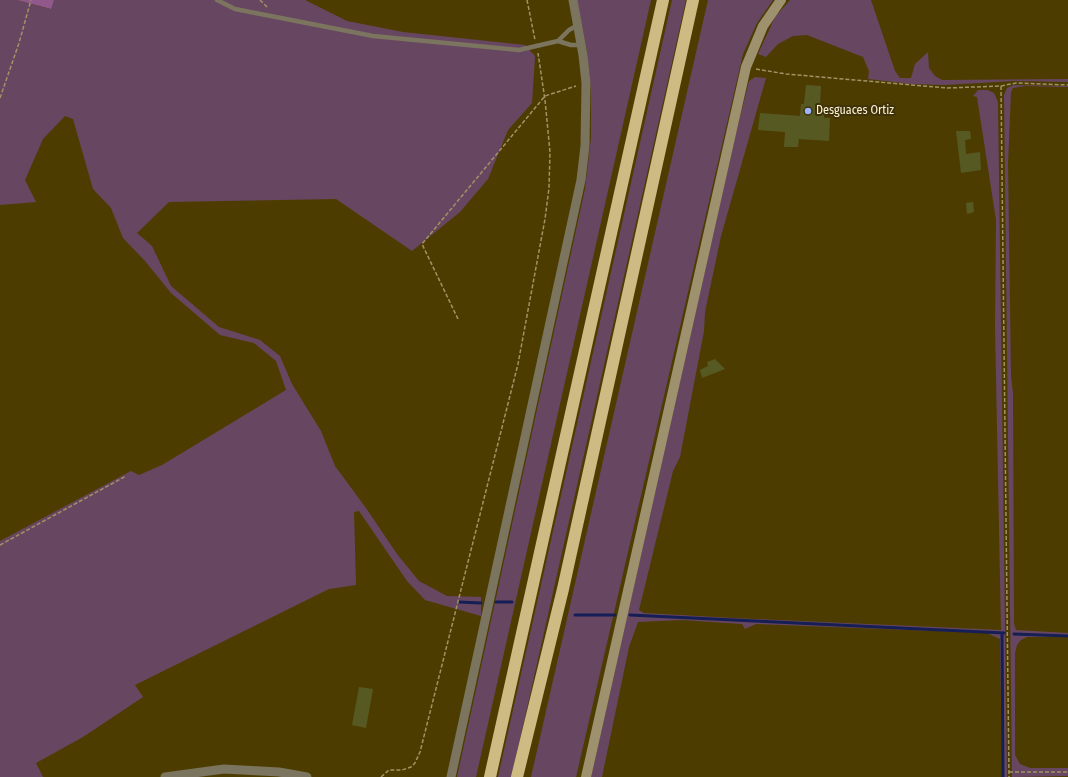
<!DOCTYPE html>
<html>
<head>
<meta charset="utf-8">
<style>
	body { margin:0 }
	canvas { display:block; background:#4d3c00 }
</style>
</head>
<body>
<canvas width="1068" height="777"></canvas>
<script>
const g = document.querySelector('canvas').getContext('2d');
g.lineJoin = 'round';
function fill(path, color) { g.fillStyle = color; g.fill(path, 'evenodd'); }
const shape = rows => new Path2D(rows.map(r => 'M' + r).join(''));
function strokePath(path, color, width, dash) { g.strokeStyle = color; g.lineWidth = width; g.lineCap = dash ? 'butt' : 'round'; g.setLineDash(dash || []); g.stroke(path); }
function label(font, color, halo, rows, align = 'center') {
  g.font = font + ' "Fira Sans Condensed",sans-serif'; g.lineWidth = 4; g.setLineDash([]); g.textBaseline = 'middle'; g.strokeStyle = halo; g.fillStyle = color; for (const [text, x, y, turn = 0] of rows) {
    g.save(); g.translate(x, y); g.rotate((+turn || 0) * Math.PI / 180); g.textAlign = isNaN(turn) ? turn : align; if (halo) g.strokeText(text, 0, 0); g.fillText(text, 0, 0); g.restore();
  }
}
const green = shape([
	[0,0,17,0,50,9,54,0,305,0,347,21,403,32,525,45,535,56,532,103,508,130,488,179,460,212,412,251,336,199,169,202,137,233,152,246,171,286,219,327,260,340,280,356,292,384,321,431,335,466,366,508,397,554,419,581,447,596,481,597,481,616,425,600,407,581,359,511,354,512,356,585,329,589,135,685,143,697,83,737,36,763,43,777,0,777,0,541,131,471,139,475,162,465,286,390,276,361,254,343,220,335,171,293,145,261,123,238,111,208,93,189,73,119,65,116,43,139,25,180,36,202,0,205],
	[577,0,651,0,476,777,457,777,585,189,591,138,591,90,587,51],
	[672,0,686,0,525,717,511,777,498,777],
	[708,0,773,0,757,23,743,54,576,777,531,777],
	[790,0,871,0,895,71,900,78,911,78,915,64,928,52,929,68,935,76,942,80,1068,79,1068,82,1014,81,944,85,911,84,868,79,869,71,863,57,807,35,793,36,778,44,766,57,758,54,775,17],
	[755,77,766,78,721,236,705,312,704,331,680,457,673,471,639,610,644,613,733,618,1001,630,995,327,996,220,977,97,973,96,978,90,988,90,994,93,998,102,1007,777,1002,777,1000,639,987,633,756,624,745,629,742,624,682,620,638,622,629,647,602,777,591,777,736,133,749,81],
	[1013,85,1068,86,1068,87,1025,86,1013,88,1011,92,1008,164,1011,376,1013,393,1014,624,1016,630,1068,633,1068,637,1027,637,1021,640,1017,645,1015,653,1015,755,1020,764,1030,768,1068,768,1068,776,1012,777,1004,95,1007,88]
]);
const forest = shape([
	[17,0,54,0,51,9]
]);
const stream = shape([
	[459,602,481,603],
	[496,602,512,602],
	[575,615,615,615],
	[630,615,1004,633],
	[1002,633,1003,777],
	[1014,634,1068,636]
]);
const building = shape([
	[806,85,821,86,820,105,825,106,824,118,830,118,829,141,799,139,798,147,784,147,785,132,758,130,760,113,800,116,801,104,804,104],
	[956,131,970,131,971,139,965,140,966,154,980,152,981,170,961,173],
	[973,202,974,212,967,214,966,203],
	[715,359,725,369,702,378,700,370,708,366,707,362],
	[359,687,373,689,366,728,352,725]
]);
const path = shape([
	[260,0,268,8],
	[527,0,535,40],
	[756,69,786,74,947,88,1001,86,1016,83,1068,85],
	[1001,86,1009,777],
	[0,98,19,43,31,0],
	[458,319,422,244,545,96,576,86],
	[0,545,126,476],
	[1009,772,1068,772],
	[381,777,389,770,402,770,411,767,415,763,420,752,518,364,545,219,549,188,550,152,545,100,538,53]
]);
const lane = shape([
	[217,0,235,9,373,36,519,50,558,41,569,30,578,25],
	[558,41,571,45,582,45]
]);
const street = shape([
	[165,777,224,769,279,772,307,777],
	[451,777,581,180,585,146,586,83,583,55,573,0]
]);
const secondary = shape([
	[586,777,746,67,763,26,781,0]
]);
const highway = shape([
	[490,777,663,0],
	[517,777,563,589,693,0]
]);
const markers = [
	[808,111,4,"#9eb4fd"]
];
const poiNames = [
	["Desguaces Ortiz",816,111]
];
fill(green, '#674662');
fill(forest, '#91598b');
strokePath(stream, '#151e55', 3);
fill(building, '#575923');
strokePath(path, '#a09366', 1.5, [4, 2]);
strokePath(lane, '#7b745e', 4.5);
strokePath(street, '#7b745e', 9);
strokePath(secondary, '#9d916e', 10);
strokePath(highway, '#cebb84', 12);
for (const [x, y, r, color] of markers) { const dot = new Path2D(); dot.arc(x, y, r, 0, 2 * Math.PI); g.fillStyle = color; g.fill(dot); strokePath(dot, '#3f3208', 1.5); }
label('12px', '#fcf3d7', '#3f3208', poiNames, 'left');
</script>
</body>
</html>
